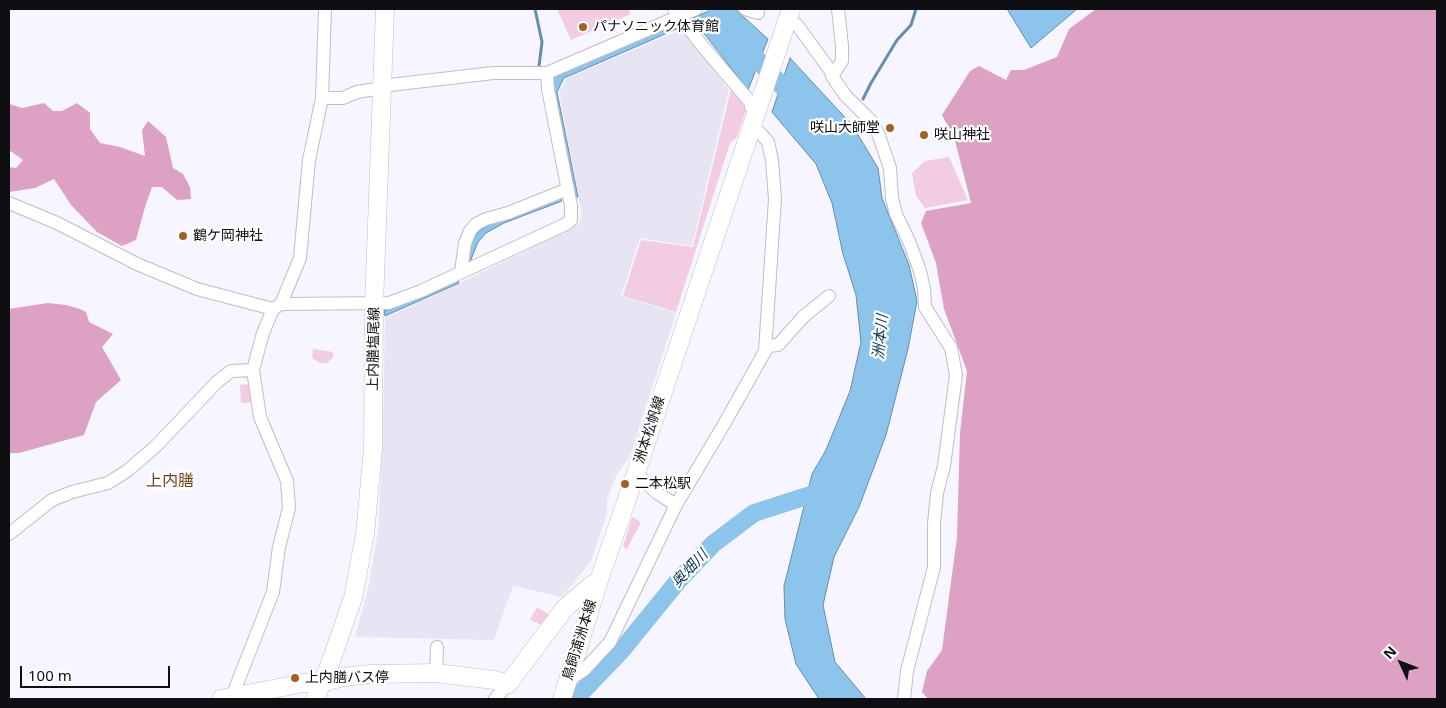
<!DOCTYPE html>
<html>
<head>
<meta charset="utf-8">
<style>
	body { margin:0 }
	#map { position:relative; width:1446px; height:708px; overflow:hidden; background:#f7f5ff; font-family:"Noto Sans",sans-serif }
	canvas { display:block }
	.frame { position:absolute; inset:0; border:10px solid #0f0e12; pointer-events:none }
	.north { position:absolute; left:1376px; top:638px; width:50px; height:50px; -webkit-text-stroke:4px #fff; paint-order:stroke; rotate:313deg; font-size:14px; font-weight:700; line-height:20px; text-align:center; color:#0f0e12 }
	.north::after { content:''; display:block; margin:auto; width:18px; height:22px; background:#0f0e12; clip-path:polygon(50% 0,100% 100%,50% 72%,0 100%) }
	.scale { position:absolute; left:20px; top:666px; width:150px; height:22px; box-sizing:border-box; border:2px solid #0f0e12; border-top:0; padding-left:6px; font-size:15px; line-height:18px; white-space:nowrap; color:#0f0e12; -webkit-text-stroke:4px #fff; paint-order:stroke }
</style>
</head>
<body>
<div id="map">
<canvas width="1446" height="708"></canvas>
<div class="frame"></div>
<div class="north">N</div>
<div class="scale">100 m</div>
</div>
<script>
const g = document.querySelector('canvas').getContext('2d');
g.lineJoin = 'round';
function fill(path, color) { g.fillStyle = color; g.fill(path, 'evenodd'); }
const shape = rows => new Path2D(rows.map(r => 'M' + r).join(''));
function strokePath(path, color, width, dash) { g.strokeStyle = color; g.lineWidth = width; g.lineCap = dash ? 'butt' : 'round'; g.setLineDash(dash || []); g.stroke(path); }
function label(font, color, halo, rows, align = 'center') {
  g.font = font + ' "Noto Sans","Noto Sans JP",sans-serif'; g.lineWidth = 4.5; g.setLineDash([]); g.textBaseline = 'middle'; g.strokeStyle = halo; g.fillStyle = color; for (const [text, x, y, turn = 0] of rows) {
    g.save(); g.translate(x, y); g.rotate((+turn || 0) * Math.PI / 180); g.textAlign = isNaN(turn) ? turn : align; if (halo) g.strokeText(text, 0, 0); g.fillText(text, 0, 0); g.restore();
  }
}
const built = shape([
	[683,29,729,90,692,246,640,238,621,296,676,313,630,456,616,476,607,500,607,514,591,561,562,597,513,586,494,640,355,637,368,589,378,532,383,430,385,318,456,285,578,225,582,214,559,93,567,78]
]);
const green = shape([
	[557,9,628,9,631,14,571,40],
	[731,89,747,107,737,137,730,143,676,312,623,296,641,240,693,247],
	[949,157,968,200,925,208,916,196,912,173,925,161],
	[313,349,333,352,333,357,327,363,320,363,312,358],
	[250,384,251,402,241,403,240,385],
	[632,517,641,522,627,549,623,547],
	[537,607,550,615,542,625,530,620]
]);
const forest = shape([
	[1096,9,1437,9,1437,699,928,699,922,692,927,671,942,650,957,537,960,433,967,371,944,309,936,263,921,223,926,211,971,203,954,137,942,115,970,71,979,66,1006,80,1011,70,1024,70,1057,57,1069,29],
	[44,103,53,111,62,111,77,103,90,113,90,129,100,143,120,147,145,156,142,130,148,121,166,137,173,168,183,174,190,187,191,199,177,200,162,187,152,187,145,207,136,240,122,246,97,232,71,205,54,179,35,188,9,192,9,167,16,168,23,160,9,150,9,104,22,108],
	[48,303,66,305,80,309,86,312,89,322,113,334,102,347,121,380,96,402,84,435,19,453,9,453,9,309]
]);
const water = shape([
	[714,9,735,9,768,39,748,90,692,18,714,9],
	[1007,9,1077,9,1031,48,1007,9],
	[676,22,679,28,564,78,557,92,578,197,572,197,552,79,559,72,676,22],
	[790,58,852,125,878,168,882,198,909,265,917,301,908,349,886,435,859,507,834,557,823,605,835,662,866,699,819,699,796,664,785,619,784,586,812,474,826,450,850,391,861,342,856,295,843,254,832,203,816,164,772,112,790,58],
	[560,197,562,201,504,223,486,233,478,242,470,262,466,262,471,241,475,235,485,227,498,220,560,197],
	[457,279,459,283,385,316,384,311,457,279]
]);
const stream = shape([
	[535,9,542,42,539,66],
	[863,99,871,83,897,40,911,25,916,9]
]);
const river = shape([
	[716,9,727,27,797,102],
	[575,699,621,651,678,581,713,544,754,513,829,489]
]);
const minor = shape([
	[674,9,700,43,751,103,751,107],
	[745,9,758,13],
	[788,18,798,26,832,73,832,76,845,95,872,122,879,136,890,168,892,198,896,214,909,241,920,271,924,289,925,307,951,348,956,375,944,466,937,493,934,524,934,567,907,671,904,699],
	[832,76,842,61,842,46,838,9],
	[322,98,343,98,357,92,382,88,390,85,493,73,547,73,696,9],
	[751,127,760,133,768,142,772,160,775,199,765,351],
	[9,203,57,223,137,264,197,289,273,309],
	[461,272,465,243,470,231,476,224,486,219,508,213,568,189],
	[281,304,300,258,309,160,322,98,325,9],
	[637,470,642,479,657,493,676,505],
	[9,534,52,500,72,492,108,483,127,471,156,446,217,382,231,371,253,370],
	[436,673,437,647],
	[566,682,584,670,610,642,676,505,723,426,768,346,778,345,804,316,829,296],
	[233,699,235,689,273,592,279,547,289,508,287,481,260,417,253,370,263,333,273,309,281,304,389,303,421,291,566,224,571,220,571,206,548,89,547,73],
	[495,699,508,684]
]);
const secondary = shape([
	[221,699,304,683,320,683,343,677,371,674,436,673,494,680,508,684,565,608,589,587,599,580],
	[315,699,330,664,353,598,365,534,373,449,374,304,385,9],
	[562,699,599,580,637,470,791,9]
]);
const markers = [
	[583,27,5,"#9e6224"],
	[890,128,5,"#9e6224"],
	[924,135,5,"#9e6224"],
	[183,236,5,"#9e6224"],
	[625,484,5,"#9e6224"],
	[295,678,5,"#9e6224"]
];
const poiNames = [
	["パナソニック体育館",593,27],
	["咲山大師堂",880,128,"right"],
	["咲山神社",934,135],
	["鶴ケ岡神社",193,236],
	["二本松駅",635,484],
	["上内膳バス停",305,678]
];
const streetNames = [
	["上内膳塩尾線",374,349,-89],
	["洲本松帆線",650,430,-72],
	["鳥飼浦洲本線",580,640,-73]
];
const waterNames = [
	["洲本川",881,337,-84],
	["奥畑川",690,569,-47]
];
const quarterNames = [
	["上内膳",170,481]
];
fill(built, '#e7e4f4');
fill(green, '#f2cce0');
fill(forest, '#dda2c3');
fill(water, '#8cc4ec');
strokePath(water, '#668dab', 1);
strokePath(stream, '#668dab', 3);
strokePath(river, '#8cc4ec', 18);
strokePath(minor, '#bfbdc8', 14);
strokePath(secondary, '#bfbdc8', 19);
strokePath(minor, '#fff', 12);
strokePath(secondary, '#fff', 18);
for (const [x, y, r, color] of markers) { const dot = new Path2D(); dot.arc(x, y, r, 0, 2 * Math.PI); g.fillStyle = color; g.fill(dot); strokePath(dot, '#fff', 2); }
label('14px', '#0f0e12', '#fff', poiNames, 'left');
label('14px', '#0f0e12', '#fff', streetNames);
label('italic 15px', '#0c3953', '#fff', waterNames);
label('16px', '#6d4419', '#fff', quarterNames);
</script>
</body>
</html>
